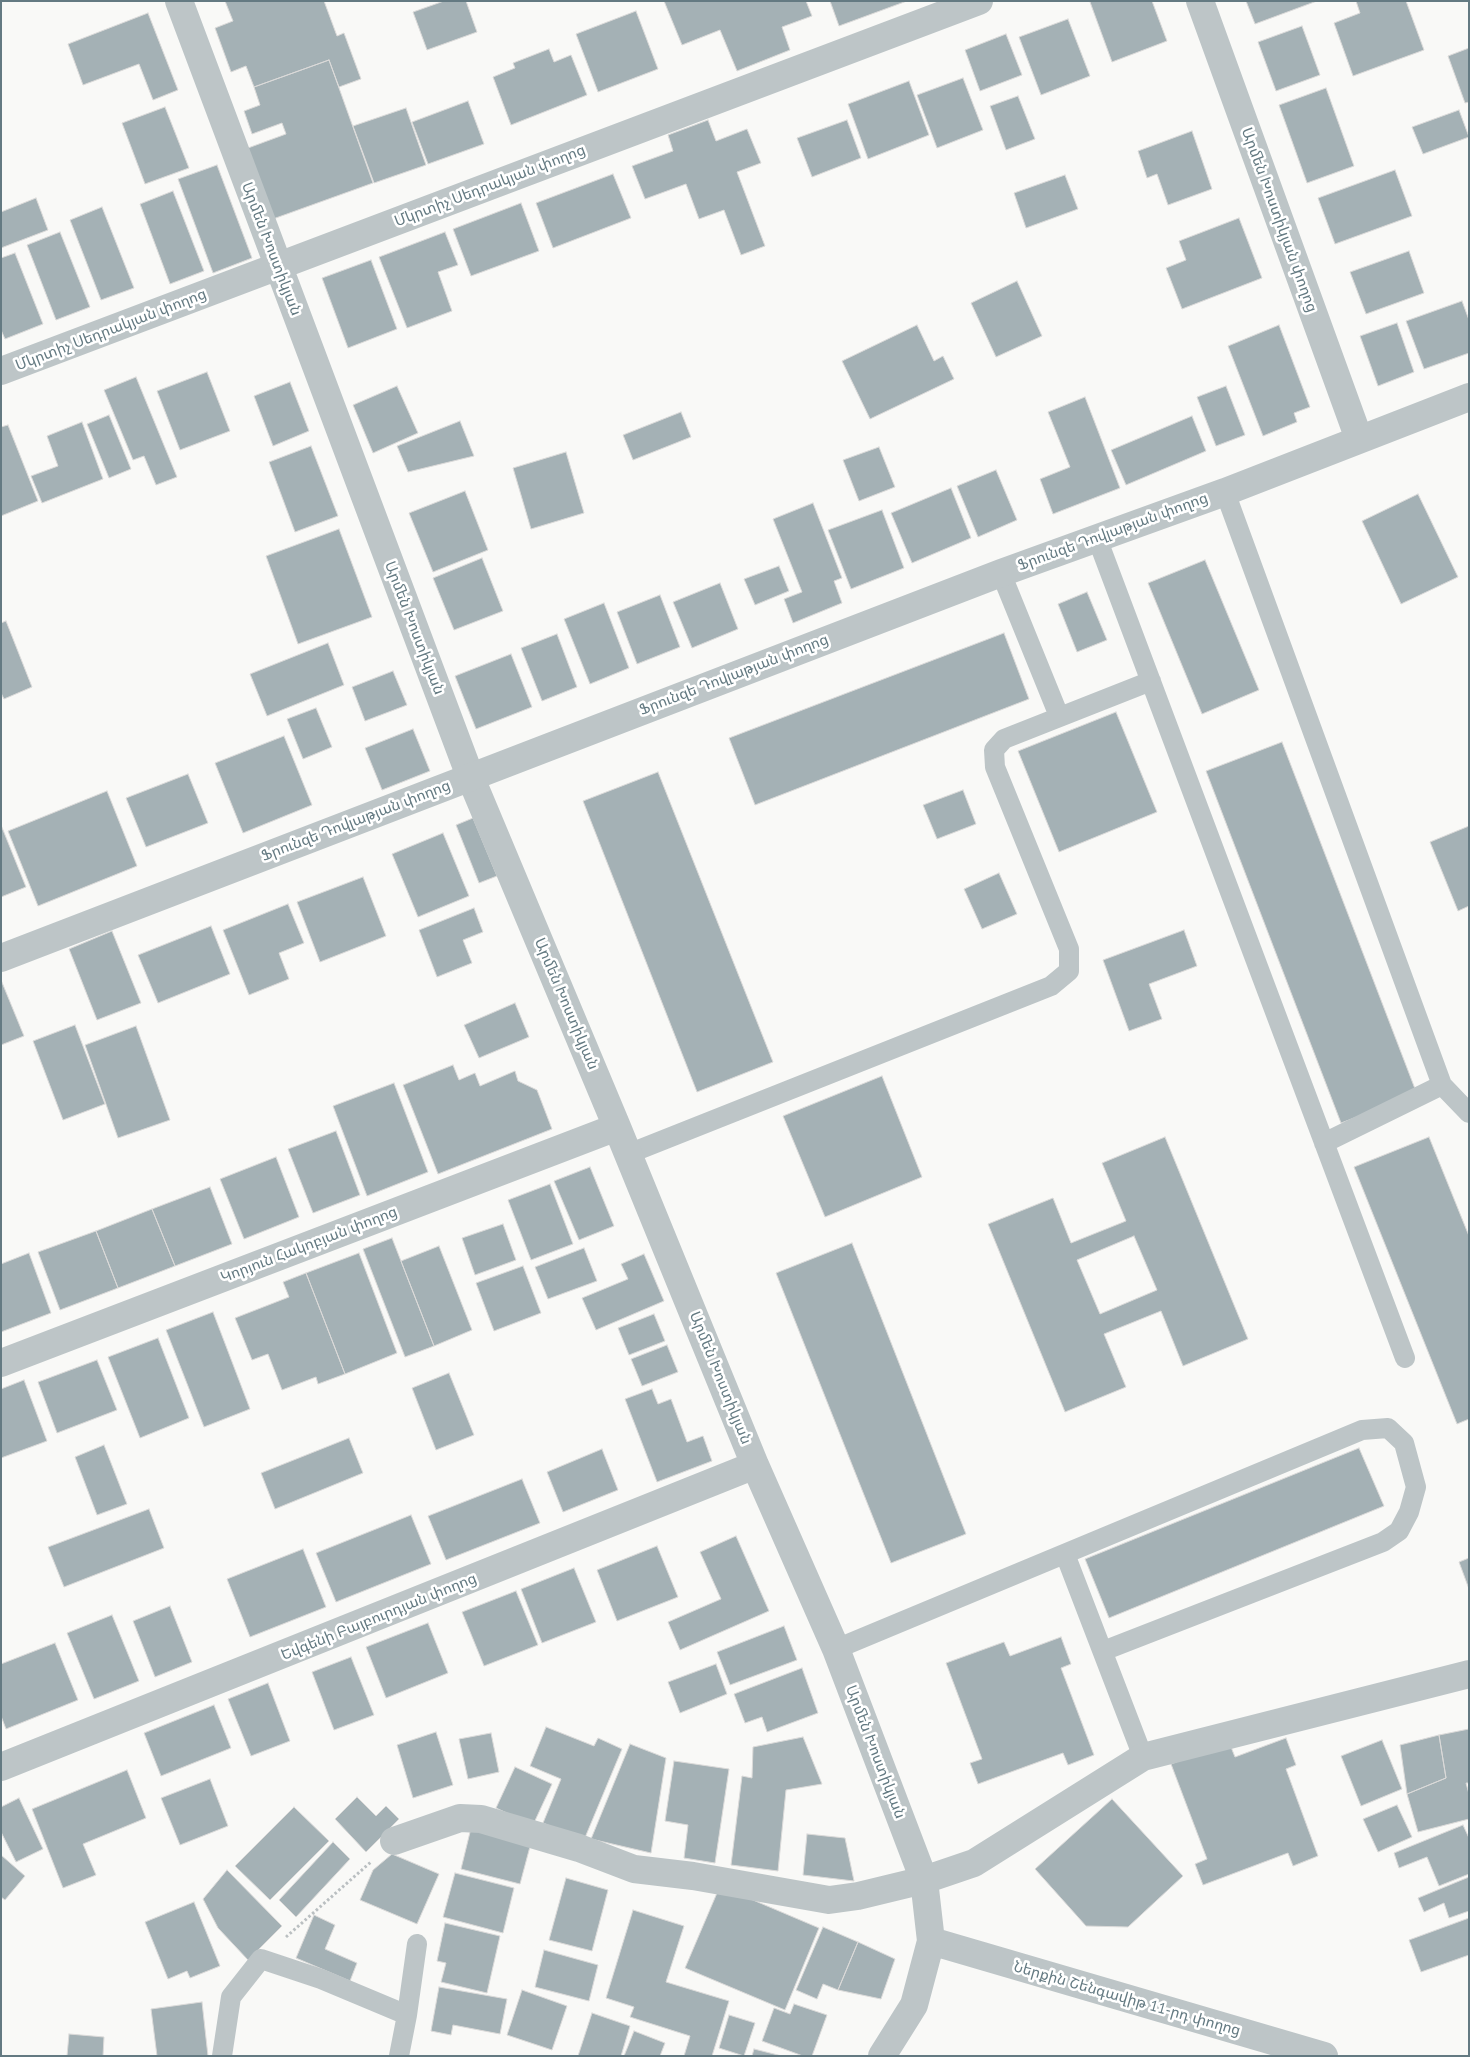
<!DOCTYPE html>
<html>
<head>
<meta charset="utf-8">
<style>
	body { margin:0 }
	#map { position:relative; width:1470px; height:2057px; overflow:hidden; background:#f9f9f7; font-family:"PT Sans",sans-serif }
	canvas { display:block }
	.frame { position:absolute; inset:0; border:2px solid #647a82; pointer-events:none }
</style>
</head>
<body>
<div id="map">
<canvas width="1470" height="2057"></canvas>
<div class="frame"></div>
</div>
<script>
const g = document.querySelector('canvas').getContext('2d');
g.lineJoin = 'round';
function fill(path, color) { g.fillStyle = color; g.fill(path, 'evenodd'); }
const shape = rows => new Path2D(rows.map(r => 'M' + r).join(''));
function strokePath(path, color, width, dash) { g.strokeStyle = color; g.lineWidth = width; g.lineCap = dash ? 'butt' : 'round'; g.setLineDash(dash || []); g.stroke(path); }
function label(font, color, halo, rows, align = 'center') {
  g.font = font + ' "PT Sans","Noto Sans Armenian",sans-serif'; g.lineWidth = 5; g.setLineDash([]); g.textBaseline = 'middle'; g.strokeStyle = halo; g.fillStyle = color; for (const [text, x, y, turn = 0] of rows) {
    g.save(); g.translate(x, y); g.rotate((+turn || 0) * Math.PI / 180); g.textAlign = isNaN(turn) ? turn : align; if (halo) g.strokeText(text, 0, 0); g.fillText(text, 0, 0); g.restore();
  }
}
const building = shape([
	[225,1,324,1,337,36,344,33,361,79,339,87,329,60,254,87,246,66,231,72,215,28,233,21,225,1],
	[444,1,466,1,477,32,427,50,413,12,444,1],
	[664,1,806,1,812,16,782,27,790,50,737,71,720,30,682,45,664,1],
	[830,1,907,1,839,26,830,1],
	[1093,1,1152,1,1167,41,1112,62,1090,2,1093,1],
	[1246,1,1317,1,1255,24,1246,1],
	[1356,1,1406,1,1424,50,1353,76,1334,23,1360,13,1356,1],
	[636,11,658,69,598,92,576,34,636,11],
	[148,13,178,90,153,100,139,64,83,85,68,44,148,13],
	[1068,19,1090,76,1041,95,1019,37,1068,19],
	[1302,26,1320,75,1276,91,1258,42,1302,26],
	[1006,34,1022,75,980,91,965,50,1006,34],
	[1469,48,1469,102,1465,103,1448,56,1469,48],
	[549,49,554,62,571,55,587,95,511,125,493,77,515,68,513,63,549,49],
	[329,60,373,183,273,219,248,148,286,134,282,123,252,134,244,111,260,105,254,87,329,60],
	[963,78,983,130,937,148,917,95,963,78],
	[909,81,929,135,868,159,848,104,909,81],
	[1326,88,1354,166,1307,183,1279,105,1326,88],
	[1018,96,1035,139,1006,150,990,106,1018,96],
	[468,101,484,144,428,164,412,122,468,101],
	[165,107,189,168,145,184,122,123,165,107],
	[406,108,426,165,374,183,353,126,406,108],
	[1459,110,1469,137,1423,154,1412,127,1459,110],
	[708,120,716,141,747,129,761,163,737,172,765,246,741,255,724,210,699,219,686,184,645,199,632,166,673,151,668,135,708,120],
	[847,120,861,158,812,177,797,138,847,120],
	[1192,131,1212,189,1168,205,1157,174,1147,178,1138,151,1192,131],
	[217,165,252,258,213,273,178,179,217,165],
	[1395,170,1412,216,1335,244,1318,198,1395,170],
	[613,174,631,218,553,248,536,203,613,174],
	[1065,175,1078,209,1026,228,1014,193,1065,175],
	[173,191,204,271,170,284,140,204,173,191],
	[36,198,48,230,1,248,1,212,36,198],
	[521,203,539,251,471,276,453,229,521,203],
	[102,207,134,288,101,300,70,220,102,207],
	[1239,218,1262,278,1182,309,1166,268,1186,260,1179,241,1239,218],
	[60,232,90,307,56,320,27,245,60,232],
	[445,232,458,265,438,272,452,311,407,328,379,257,445,232],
	[1409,251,1424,293,1366,314,1350,272,1409,251],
	[15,253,43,324,5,339,1,330,1,258,15,253],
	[371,260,397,329,348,348,322,278,371,260],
	[1017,281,1042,336,996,357,971,303,1017,281],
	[1462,301,1469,320,1469,353,1424,369,1406,321,1462,301],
	[1397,323,1414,372,1378,386,1360,336,1397,323],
	[917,325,934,361,943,356,954,379,870,419,842,361,917,325],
	[1279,325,1310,407,1294,413,1297,422,1263,436,1228,346,1279,325],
	[207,372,230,431,180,450,157,391,207,372],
	[136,377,177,477,156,485,144,456,133,460,104,390,136,377],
	[290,382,309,431,273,446,254,396,290,382],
	[397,386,418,433,373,453,353,405,397,386],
	[1226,386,1245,435,1216,446,1197,397,1226,386],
	[1085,397,1120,488,1053,514,1040,479,1070,467,1048,412,1085,397],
	[681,412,691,437,633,460,623,435,681,412],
	[109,415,131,469,109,478,87,424,109,415],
	[1192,416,1206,451,1126,485,1111,450,1192,416],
	[460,421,474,456,408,472,397,446,460,421],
	[82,422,103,479,42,503,31,476,58,466,47,436,82,422],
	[8,425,38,501,1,516,1,427,8,425],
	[311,446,338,516,295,532,269,462,311,446],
	[879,447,895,487,859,501,843,460,879,447],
	[566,452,584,513,531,529,513,468,566,452],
	[996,470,1017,520,978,537,957,486,996,470],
	[951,488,971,538,912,563,891,513,951,488],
	[465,491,488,550,433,572,409,513,465,491],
	[1418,494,1458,577,1401,604,1362,521,1418,494],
	[813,503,842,578,834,581,842,603,793,623,784,599,802,592,773,519,813,503],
	[882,510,904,568,851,589,828,530,882,510],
	[339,529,372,617,298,644,266,556,339,529],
	[482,558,503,611,454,630,433,578,482,558],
	[1205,560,1259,690,1202,714,1148,583,1205,560],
	[779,566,789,591,755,605,744,579,779,566],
	[720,583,738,629,692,648,673,602,720,583],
	[1087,592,1107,640,1077,652,1058,604,1087,592],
	[660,595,680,647,637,664,617,612,660,595],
	[604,603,629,668,590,684,564,619,604,603],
	[6,621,32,687,4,699,1,693,1,623,6,621],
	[1004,633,1029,699,755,805,729,738,1004,633],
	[557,634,577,687,542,701,521,648,557,634],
	[328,643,344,685,267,716,250,674,328,643],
	[511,654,532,707,476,729,455,676,511,654],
	[393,671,407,705,365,721,352,687,393,671],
	[316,708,332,747,303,759,287,719,316,708],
	[1116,712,1157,812,1059,852,1018,751,1116,712],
	[413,729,430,771,382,790,365,748,413,729],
	[284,736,312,805,243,833,215,763,284,736],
	[1282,742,1417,1094,1341,1123,1206,771,1282,742],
	[658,772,773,1062,697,1092,583,801,658,772],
	[188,774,208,823,146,847,126,798,188,774],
	[963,790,976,824,937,839,923,805,963,790],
	[107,791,137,866,38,906,8,831,107,791],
	[473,818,497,876,479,883,456,825,473,818],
	[1,825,26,887,1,897,1,825],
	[1469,826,1469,906,1458,911,1430,842,1469,826],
	[443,833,469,896,418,917,392,854,443,833],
	[999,873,1017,914,982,929,964,889,999,873],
	[363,877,386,936,320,962,297,902,363,877],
	[288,904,304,943,279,953,289,979,249,995,223,930,288,904],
	[474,908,483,932,463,940,472,963,437,977,419,930,474,908],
	[211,926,230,974,158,1003,138,955,211,926],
	[1184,930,1197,966,1149,984,1162,1019,1129,1031,1103,960,1184,930],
	[112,931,141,1003,97,1020,69,949,112,931],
	[1,980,24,1036,1,1045,1,980],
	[515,1003,529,1037,479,1058,464,1025,515,1003],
	[75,1025,105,1104,63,1120,33,1041,75,1025],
	[136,1026,170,1120,118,1138,85,1045,136,1026],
	[453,1065,459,1080,475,1073,480,1086,515,1071,518,1081,537,1090,552,1129,438,1174,403,1085,453,1065],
	[882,1076,922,1177,825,1217,783,1116,882,1076],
	[394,1083,428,1172,367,1196,333,1106,394,1083],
	[336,1131,360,1195,313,1213,288,1149,336,1131],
	[1165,1137,1248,1339,1183,1366,1161,1311,1104,1334,1126,1387,1065,1412,988,1224,1053,1198,1071,1243,1126,1221,1102,1163,1165,1137],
	[1134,1236,1157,1290,1100,1314,1077,1260,1134,1236],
	[1429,1137,1469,1236,1469,1419,1457,1424,1354,1167,1429,1137],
	[276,1157,299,1217,244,1239,220,1179,276,1157],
	[590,1167,614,1226,579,1240,554,1181,590,1167],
	[550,1184,573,1244,531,1260,508,1200,550,1184],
	[210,1187,232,1244,175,1266,152,1209,210,1187],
	[152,1209,175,1266,118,1288,96,1231,152,1209],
	[503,1224,516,1260,475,1275,462,1238,503,1224],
	[96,1231,118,1288,60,1310,38,1252,96,1231],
	[392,1238,434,1346,405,1357,363,1249,392,1238],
	[852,1243,966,1534,891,1563,776,1273,852,1243],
	[439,1246,472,1330,434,1346,401,1261,439,1246],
	[584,1248,597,1281,548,1299,535,1267,584,1248],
	[29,1253,51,1313,1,1332,1,1264,29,1253],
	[359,1253,397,1353,345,1374,306,1273,359,1253],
	[644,1254,664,1301,596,1330,582,1298,628,1279,621,1264,644,1254],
	[523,1266,541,1313,494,1331,476,1283,523,1266],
	[306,1273,345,1374,318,1384,316,1377,282,1390,268,1354,252,1360,235,1318,289,1297,283,1282,306,1273],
	[213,1312,250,1409,204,1427,166,1330,213,1312],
	[654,1314,665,1341,629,1355,618,1328,654,1314],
	[158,1338,189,1418,140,1438,108,1357,158,1338],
	[667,1345,678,1372,642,1386,631,1359,667,1345],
	[97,1360,117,1410,57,1433,38,1382,97,1360],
	[449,1373,474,1435,436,1450,412,1388,449,1373],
	[24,1380,47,1441,1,1458,1,1389,24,1380],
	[652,1389,658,1404,671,1399,687,1442,703,1436,712,1461,657,1482,625,1399,652,1389],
	[349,1438,363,1473,275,1509,261,1473,349,1438],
	[104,1445,127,1504,97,1515,75,1457,104,1445],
	[1359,1448,1384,1506,1109,1618,1085,1559,1359,1448],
	[602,1449,618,1490,563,1512,547,1472,602,1449],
	[522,1479,540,1523,446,1560,428,1516,522,1479],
	[149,1509,164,1548,64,1587,48,1547,149,1509],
	[411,1515,431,1564,336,1602,316,1553,411,1515],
	[736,1536,769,1611,680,1650,668,1622,721,1599,700,1552,736,1536],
	[657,1546,678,1597,617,1621,597,1570,657,1546],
	[303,1549,326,1607,250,1637,227,1579,303,1549],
	[1469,1558,1469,1589,1459,1562,1469,1558],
	[574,1568,596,1622,542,1643,521,1589,574,1568],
	[516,1591,538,1645,484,1666,462,1612,516,1591],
	[170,1606,192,1662,155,1677,133,1621,170,1606],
	[112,1615,139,1681,94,1699,67,1633,112,1615],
	[428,1623,448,1673,386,1698,366,1647,428,1623],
	[784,1626,797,1660,730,1685,717,1652,784,1626],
	[1061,1637,1071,1664,1061,1668,1094,1755,1068,1765,1063,1753,978,1784,970,1763,982,1759,946,1663,1004,1642,1010,1656,1061,1637],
	[55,1643,78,1700,6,1729,1,1716,1,1664,55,1643],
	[351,1657,374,1715,334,1730,312,1672,351,1657],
	[716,1664,727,1694,680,1713,668,1682,716,1664],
	[802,1668,818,1713,767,1732,762,1717,745,1723,734,1694,802,1668],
	[268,1683,290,1741,251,1756,228,1699,268,1683],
	[214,1705,231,1748,161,1776,144,1733,214,1705],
	[546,1727,594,1746,598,1738,622,1749,584,1840,543,1823,561,1779,530,1766,546,1727],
	[1469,1729,1469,1783,1466,1783,1469,1794,1469,1819,1418,1832,1407,1794,1446,1778,1439,1735,1469,1729],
	[436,1732,453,1785,413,1798,397,1745,436,1732],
	[491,1733,499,1772,468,1779,459,1739,491,1733],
	[1439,1735,1446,1778,1407,1794,1400,1745,1439,1735],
	[803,1737,822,1784,786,1790,778,1871,731,1865,742,1776,752,1778,753,1747,803,1737],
	[1286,1738,1296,1765,1286,1769,1318,1856,1293,1866,1288,1853,1203,1885,1195,1864,1207,1859,1171,1764,1229,1742,1235,1757,1286,1738],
	[1382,1740,1402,1789,1361,1806,1341,1756,1382,1740],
	[630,1744,666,1758,651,1853,591,1839,630,1744],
	[674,1761,729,1769,715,1863,684,1858,688,1825,665,1821,674,1761],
	[515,1767,552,1784,533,1825,496,1808,515,1767],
	[127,1770,146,1818,83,1844,96,1875,63,1888,32,1809,127,1770],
	[210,1779,228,1826,180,1845,161,1798,210,1779],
	[357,1797,376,1816,386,1806,399,1819,366,1852,335,1819,357,1797],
	[19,1798,43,1849,16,1862,1,1832,1,1807,19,1798],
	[1112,1799,1183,1876,1128,1927,1086,1926,1035,1869,1112,1799],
	[1397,1805,1412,1837,1378,1852,1363,1819,1397,1805],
	[294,1807,329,1841,270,1900,235,1866,294,1807],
	[472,1824,532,1839,520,1884,461,1869,472,1824],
	[1463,1825,1469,1838,1469,1874,1439,1886,1427,1857,1399,1868,1394,1853,1463,1825],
	[807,1834,845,1838,854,1881,803,1875,807,1834],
	[333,1842,350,1859,296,1917,279,1900,333,1842],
	[392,1854,439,1874,417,1924,360,1900,373,1870,392,1854],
	[1,1855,25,1876,5,1900,1,1897,1,1855],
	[227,1870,282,1926,248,1960,218,1928,203,1899,227,1870],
	[455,1873,514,1888,503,1933,443,1917,455,1873],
	[1469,1877,1469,1911,1449,1918,1444,1903,1424,1912,1418,1898,1469,1877],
	[566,1878,608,1890,592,1951,549,1940,566,1878],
	[720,1886,819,1928,785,2010,685,1968,720,1886],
	[194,1902,220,1966,190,1978,187,1971,168,1979,145,1922,194,1902],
	[633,1910,684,1926,666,1982,729,2001,712,2056,684,2056,690,2036,630,2017,634,2007,606,1998,633,1910],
	[314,1915,335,1925,325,1949,357,1963,350,1981,296,1958,314,1915],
	[1469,1918,1469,1955,1421,1972,1409,1940,1469,1918],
	[445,1923,500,1936,487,1993,441,1982,446,1963,437,1961,445,1923],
	[823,1927,858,1942,838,1990,823,1984,817,1999,796,1990,823,1927],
	[858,1942,895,1959,881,1999,838,1990,858,1942],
	[544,1950,598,1965,589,2001,535,1987,544,1950],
	[439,1987,507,1999,500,2034,453,2025,451,2035,431,2031,439,1987],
	[522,1990,567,2006,552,2050,507,2035,522,1990],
	[202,2002,208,2056,157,2056,151,2009,202,2002],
	[794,2004,827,2015,812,2056,803,2056,762,2041,774,2008,790,2014,794,2004],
	[592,2013,630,2026,621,2056,578,2056,592,2013],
	[729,2015,755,2023,744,2056,719,2048,729,2015],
	[634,2031,665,2043,660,2056,624,2056,634,2031],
	[69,2034,104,2037,103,2056,67,2056,69,2034],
	[754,2049,782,2056,752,2056,754,2049]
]);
const path = shape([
	[286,1937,372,1861]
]);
const service = shape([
	[1225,492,1442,1085,1469,1113],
	[1097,538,1405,1358],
	[1001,573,1059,716],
	[1324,1143,1442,1085],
	[628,1154,1051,986,1069,971,1069,949,995,767,994,750,1004,739,1151,681],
	[1065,1554,1143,1757],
	[836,1649,1362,1430,1388,1428,1404,1443,1416,1487,1409,1512,1399,1531,1383,1542,1103,1651],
	[407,2015,417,1944],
	[222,2056,231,1997,261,1959,321,1979,407,2015,399,2056]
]);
const minor = shape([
	[179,1,470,776,617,1127,755,1465,836,1649,924,1880,931,1941,914,2005,882,2056],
	[1200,1,1359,439],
	[1,371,979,1],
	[1,1363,617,1127],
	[1,1767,755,1465],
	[394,1841,460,1818,481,1819,579,1848,634,1869,693,1876,829,1900,858,1896,924,1880,974,1863,1143,1757,1469,1674],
	[931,1941,1324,2056]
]);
const tertiary = shape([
	[1,958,1001,573,1225,492,1469,397]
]);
const streetNames = [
	["Մկրտիչ Սեդրակյան փողոց",490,186,-21],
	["Արմեն Խոստիկյան փողոց",1279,220,70],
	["Արմեն Խոստիկյան",271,249,69],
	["Մկրտիչ Սեդրակյան փողոց",111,330,-21],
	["Ֆրունզե Դովլաթյան փողոց",1113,532,-20],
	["Արմեն Խոստիկյան",414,628,69],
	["Ֆրունզե Դովլաթյան փողոց",734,675,-21],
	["Ֆրունզե Դովլաթյան փողոց",356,821,-21],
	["Արմեն Խոստիկյան",566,1004,67],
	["Կորյուն Հակոբյան փողոց",309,1245,-21],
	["Արմեն Խոստիկյան",720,1378,68],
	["Եվգենի Բայբուրդյան փողոց",379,1617,-22],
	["Արմեն Խոստիկյան",875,1752,69],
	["Ներքին Շենգավիթ 11-րդ փողոց",1127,1999,16]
];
fill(building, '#a4b1b5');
strokePath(building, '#dbdad9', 1);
strokePath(path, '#babfc1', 3, [2.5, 2.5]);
strokePath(service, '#bdc5c7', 20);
strokePath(minor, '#bdc5c7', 28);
strokePath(tertiary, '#bdc5c7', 28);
label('15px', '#647a82', '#fff', streetNames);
</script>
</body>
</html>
